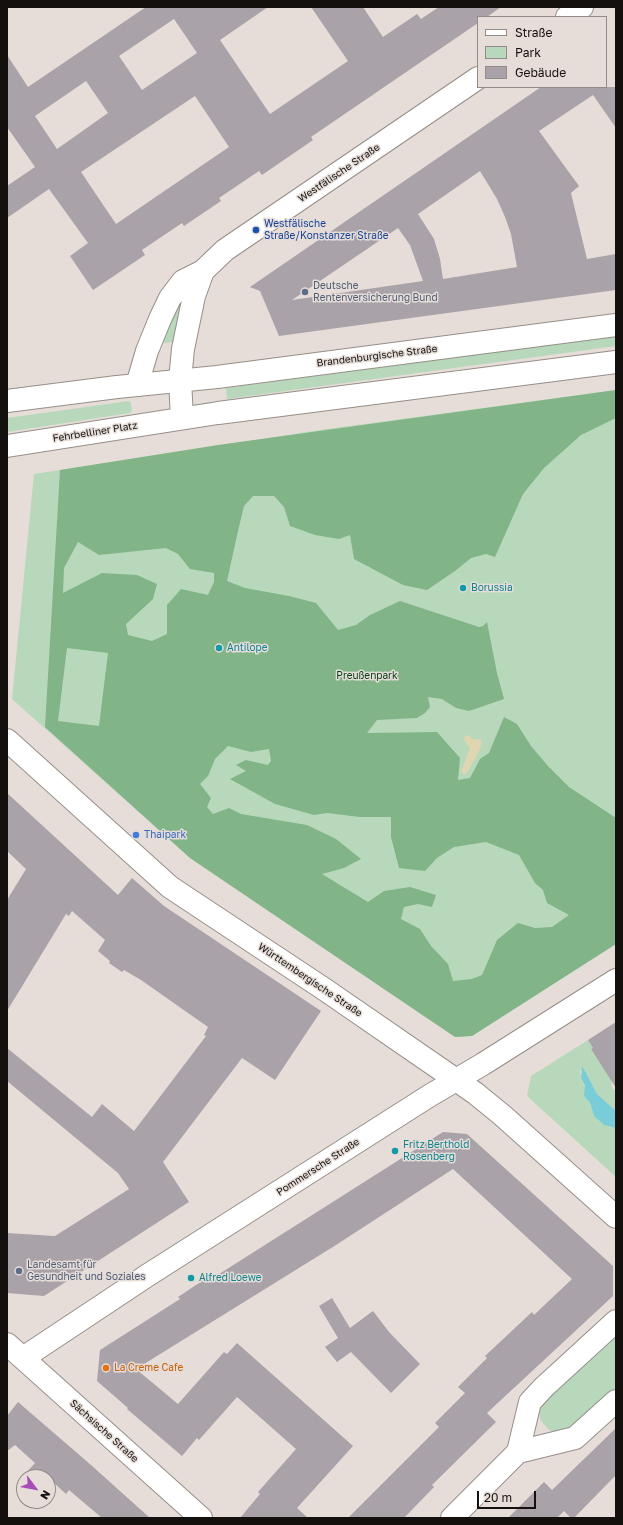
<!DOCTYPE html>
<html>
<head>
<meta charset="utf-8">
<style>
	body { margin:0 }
	#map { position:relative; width:623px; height:1525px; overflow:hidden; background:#e6ddd8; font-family:"Golos Text",sans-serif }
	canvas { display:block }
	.frame { position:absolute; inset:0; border:8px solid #13100e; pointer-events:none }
	.legend { position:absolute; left:477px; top:16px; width:130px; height:72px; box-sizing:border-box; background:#e6ddd8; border:1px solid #928b87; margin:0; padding:5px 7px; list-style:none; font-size:12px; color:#13100e }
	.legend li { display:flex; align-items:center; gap:8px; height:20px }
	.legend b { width:20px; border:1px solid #928b87 }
	.north { position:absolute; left:16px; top:1469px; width:40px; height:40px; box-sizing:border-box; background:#e6ddd8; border:1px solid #928b87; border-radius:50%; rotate:122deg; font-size:11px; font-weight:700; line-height:16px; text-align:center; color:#13100e }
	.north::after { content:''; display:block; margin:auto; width:14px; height:18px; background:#a84db8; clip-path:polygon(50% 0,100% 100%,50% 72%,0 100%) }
	.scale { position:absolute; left:477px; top:1491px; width:59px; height:18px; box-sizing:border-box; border:2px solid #13100e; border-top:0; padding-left:5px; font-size:12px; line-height:14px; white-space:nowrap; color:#13100e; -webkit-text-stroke:3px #e6ddd8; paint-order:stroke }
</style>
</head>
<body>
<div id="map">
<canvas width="623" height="1525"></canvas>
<div class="frame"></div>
<ul class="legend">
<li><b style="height:5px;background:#fff"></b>Straße</li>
<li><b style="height:11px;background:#b8d8bb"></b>Park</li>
<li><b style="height:11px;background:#a9a2a9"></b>Gebäude</li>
</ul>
<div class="north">N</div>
<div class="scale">20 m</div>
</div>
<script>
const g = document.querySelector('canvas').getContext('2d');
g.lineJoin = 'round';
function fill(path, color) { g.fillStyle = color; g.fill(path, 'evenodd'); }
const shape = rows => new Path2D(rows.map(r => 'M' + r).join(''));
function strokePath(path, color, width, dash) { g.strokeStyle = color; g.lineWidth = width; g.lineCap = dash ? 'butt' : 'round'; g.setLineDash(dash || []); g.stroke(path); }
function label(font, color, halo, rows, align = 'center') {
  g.font = font + ' "Golos Text",sans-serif'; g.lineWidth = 3; g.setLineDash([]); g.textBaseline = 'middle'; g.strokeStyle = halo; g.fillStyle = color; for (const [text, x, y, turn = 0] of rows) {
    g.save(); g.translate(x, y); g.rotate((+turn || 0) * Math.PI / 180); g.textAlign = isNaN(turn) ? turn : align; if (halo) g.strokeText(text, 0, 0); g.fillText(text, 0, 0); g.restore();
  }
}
const green = shape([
	[180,301,183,301,175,342,162,343],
	[616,336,616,346,227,399,226,388],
	[616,390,616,944,472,1036,455,1037,190,858,12,699,34,474,320,430],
	[129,401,131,403,132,410,130,413,7,432,7,418],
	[588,1040,593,1048,591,1049,611,1079,612,1088,616,1091,616,1111,597,1094,584,1069,580,1071,581,1078,586,1090,584,1096,590,1103,594,1116,604,1125,616,1128,616,1177,527,1096,531,1076],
	[616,1332,616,1388,573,1427,557,1432,549,1430,541,1421,539,1413,544,1398]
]);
const forest = shape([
	[616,390,616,418,581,435,544,468,523,494,495,557,486,554,471,558,455,571,427,590,403,585,354,559,350,535,339,539,315,535,290,526,284,507,274,496,253,496,244,506,238,531,227,581,245,588,289,596,316,603,338,630,356,625,370,615,400,601,479,627,483,626,487,622,497,673,504,699,469,711,456,708,442,699,428,697,430,707,425,713,417,718,377,720,367,733,437,732,460,758,458,780,470,778,480,759,489,753,504,717,517,724,531,746,548,766,569,787,616,818,616,944,472,1036,455,1037,190,858,45,727,60,470,218,445],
	[78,542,99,555,166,548,178,554,190,569,214,573,214,582,208,595,181,589,167,605,167,634,152,641,128,635,126,624,153,599,157,584,137,575,102,573,63,593,64,568],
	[67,648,108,653,99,726,58,721],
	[228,746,251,752,269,749,271,761,268,765,246,760,236,765,246,771,230,779,275,804,314,815,327,813,360,817,391,817,391,837,399,868,425,871,437,858,454,847,486,842,519,855,535,883,543,890,547,903,569,915,552,927,535,928,518,923,497,940,482,975,472,979,453,981,448,964,431,946,420,929,401,919,404,907,418,904,432,907,436,895,410,887,384,891,368,902,322,874,344,868,361,859,336,839,307,825,241,814,229,808,213,814,207,807,211,798,200,784,208,776,215,759]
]);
const sand = shape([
	[468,735,473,739,482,740,480,749,468,771,464,775,461,771,470,749,464,739,465,736]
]);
const water = shape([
	[582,1067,584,1069,597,1094,616,1111,616,1128,604,1125,594,1116,590,1103,584,1096,585,1086,581,1078]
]);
const building = shape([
	[146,7,268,7,220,40,270,114,348,61,311,7,363,7,383,37,417,14,421,19,439,7,501,7,487,17,478,17,478,23,311,137,313,140,262,175,259,171,219,198,221,201,184,226,182,223,142,250,145,255,93,290,70,256,88,243,49,189,7,218,7,186,35,167,7,127,7,55,28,87],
	[174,19,197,53,142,90,119,56],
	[86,81,108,113,57,149,35,116],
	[195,96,229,147,116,224,81,172],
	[541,87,616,87,616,128,593,95,539,131,579,186,571,193,587,259,616,254,616,290,279,336,260,291,250,287],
	[480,171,497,199,505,217,511,234,517,267,443,279,440,259,434,239,418,214],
	[398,228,410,245,423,281,292,300],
	[7,793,118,895,132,878,164,906,321,1011,275,1080,242,1058,163,1162,189,1202,44,1296,7,1293,7,1233,55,1236,129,1189,118,1173,7,1081,7,1048,92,1117,102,1104,134,1131,206,1036,204,1035,208,1027,141,980,124,970,122,972,109,963,110,961,98,951,105,940,72,911,69,916,66,914,7,1011,7,900,26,869,7,851],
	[616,1022,616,1088,591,1049,593,1048,588,1040],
	[443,1132,467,1134,613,1266,613,1296,487,1413,496,1422,432,1485,434,1487,404,1518,348,1518,439,1427,435,1423,465,1393,458,1387,487,1358,485,1356,532,1312,534,1315,572,1279,453,1169,336,1245,136,1369,178,1404,224,1352,227,1354,237,1343,353,1446,297,1508,308,1518,240,1518,260,1494,258,1492,296,1449,237,1397,199,1440,197,1438,182,1456,127,1409,128,1408,97,1381,100,1350,180,1299,178,1297,196,1285,203,1281,205,1283],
	[332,1298,350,1328,373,1311,389,1332,420,1364,391,1393,351,1352,337,1362,325,1347,338,1338,319,1306],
	[18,1402,91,1465,150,1518,102,1518,69,1490,66,1494,53,1482,48,1488,48,1477,27,1477,25,1474,35,1463,15,1445,7,1451,7,1416],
	[616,1428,616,1475,574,1518,571,1518,564,1511,557,1518,508,1518,544,1482,552,1490]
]);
const minor = shape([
	[567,17,582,7],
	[137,385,147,351,160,319,170,298,183,281,203,271,225,250,478,78],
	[182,418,180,380,183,349,194,296,203,271],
	[7,740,170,887,324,989,475,1093,502,1115,616,1217],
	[7,1344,201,1518],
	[23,1358,148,1275,429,1096,483,1064,616,980],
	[518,1452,530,1402,544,1387,616,1321],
	[452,1518,518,1452,575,1438,616,1401]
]);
const major = shape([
	[7,401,117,387,217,377,616,325],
	[7,446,218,413,616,362]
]);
const markers = [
	[256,230,4,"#1a4fb4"],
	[305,292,4,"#5c6f8a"],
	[463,588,4,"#0f9aa8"],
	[219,648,4,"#0f9aa8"],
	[136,835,4,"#3f7fe0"],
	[395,1151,4,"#0f9aa8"],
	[19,1271,4,"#5c6f8a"],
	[191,1278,4,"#0f9aa8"],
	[106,1368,4,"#e8710a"]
];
const streetNames = [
	["Westfälische Straße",339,173,-34],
	["Brandenburgische Straße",377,356,-7],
	["Fehrbelliner Platz",95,432,-9],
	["Württembergische Straße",310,980,34],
	["Pommersche Straße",318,1167,-33],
	["Sächsische Straße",104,1431,42]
];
const transitNames = [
	["Westfälische",264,224],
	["Straße/Konstanzer Straße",264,236]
];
const serviceNames = [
	["Deutsche",313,286],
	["Rentenversicherung Bund",313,298],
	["Landesamt für",27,1265],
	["Gesundheit und Soziales",27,1277]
];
const cultureNames = [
	["Borussia",471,588],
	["Antilope",227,648],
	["Fritz Berthold",403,1145],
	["Rosenberg",403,1157],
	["Alfred Loewe",199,1278]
];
const parkNames = [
	["Preußenpark",367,676]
];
const shopNames = [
	["Thaipark",144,835]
];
const foodNames = [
	["La Creme Cafe",114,1368]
];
fill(green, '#b8d8bb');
fill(forest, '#81b487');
fill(sand, '#dfd6b1');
fill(water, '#79cdd8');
fill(building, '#a9a2a9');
strokePath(minor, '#968e89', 24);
strokePath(major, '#968e89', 24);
strokePath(minor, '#fff', 22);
strokePath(major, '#fff', 22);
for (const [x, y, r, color] of markers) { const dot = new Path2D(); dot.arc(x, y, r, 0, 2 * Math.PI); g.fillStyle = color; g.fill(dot); strokePath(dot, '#e6ddd8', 1.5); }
label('10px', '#13100e', '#e6ddd8', streetNames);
label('10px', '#164399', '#e6ddd8', transitNames, 'left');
label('10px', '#4e5e75', '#e6ddd8', serviceNames, 'left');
label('10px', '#0d838f', '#e6ddd8', cultureNames, 'left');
label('10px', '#023e14', '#e6ddd8', parkNames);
label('10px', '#366cbe', '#e6ddd8', shopNames, 'left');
label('10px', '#c56008', '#e6ddd8', foodNames, 'left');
</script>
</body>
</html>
